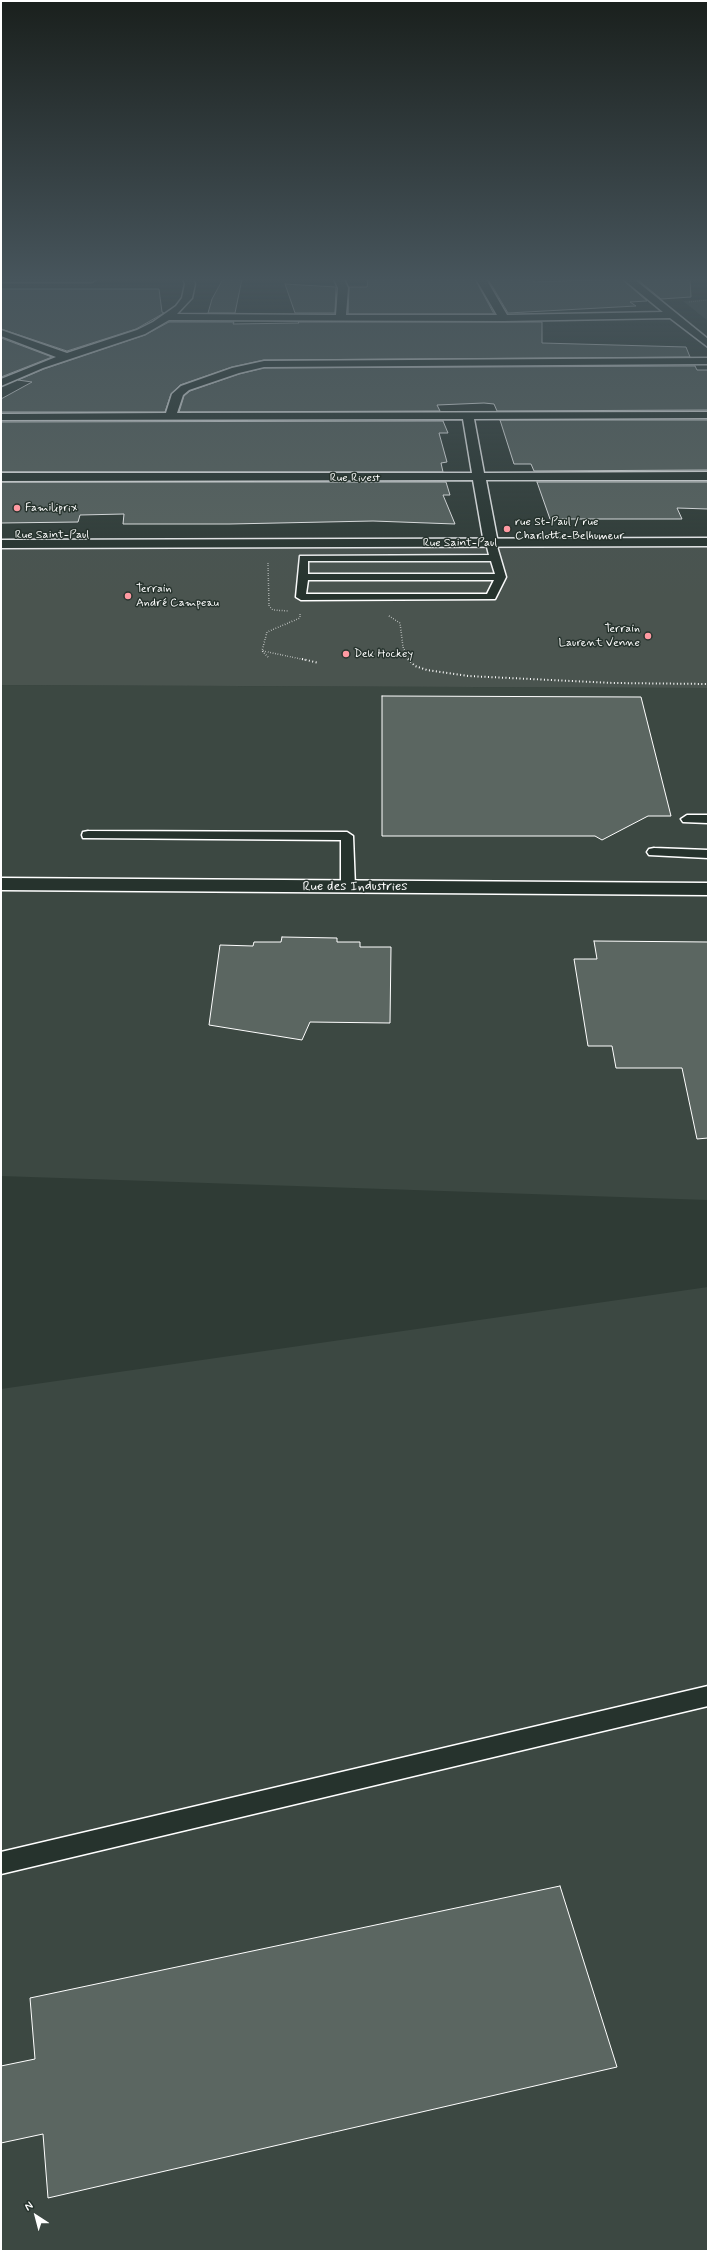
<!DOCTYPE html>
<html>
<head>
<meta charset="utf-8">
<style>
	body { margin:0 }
	#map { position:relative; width:709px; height:2252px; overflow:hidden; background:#2f3b35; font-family:Mynerve,sans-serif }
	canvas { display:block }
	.frame { position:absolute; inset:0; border:2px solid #fff; pointer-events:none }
	.north { position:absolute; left:16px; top:2196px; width:40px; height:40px; -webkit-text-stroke:3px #26332d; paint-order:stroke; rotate:324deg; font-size:11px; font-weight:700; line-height:16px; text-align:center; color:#fff }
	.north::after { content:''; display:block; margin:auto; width:14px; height:18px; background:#fff; clip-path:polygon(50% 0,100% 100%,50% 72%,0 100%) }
</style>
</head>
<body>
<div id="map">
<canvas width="709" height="2252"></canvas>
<div class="frame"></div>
<div class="north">N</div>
</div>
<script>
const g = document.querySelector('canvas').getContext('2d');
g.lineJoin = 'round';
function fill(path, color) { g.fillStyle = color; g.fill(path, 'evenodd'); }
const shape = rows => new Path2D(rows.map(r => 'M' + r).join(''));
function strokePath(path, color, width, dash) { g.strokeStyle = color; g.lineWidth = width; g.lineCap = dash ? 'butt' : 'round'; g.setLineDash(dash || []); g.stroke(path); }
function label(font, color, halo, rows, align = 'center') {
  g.font = font + ' Mynerve,sans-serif'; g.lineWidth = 3; g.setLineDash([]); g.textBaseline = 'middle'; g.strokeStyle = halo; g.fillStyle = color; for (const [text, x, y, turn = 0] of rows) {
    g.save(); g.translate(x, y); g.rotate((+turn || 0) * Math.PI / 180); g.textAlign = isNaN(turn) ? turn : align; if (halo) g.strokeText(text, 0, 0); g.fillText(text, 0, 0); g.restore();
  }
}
const built = shape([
	[1,685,708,688,708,1200,1,1176],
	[708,1287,708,2251,1,2251,1,1389]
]);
const green = shape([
	[708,299,708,321,683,301],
	[708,544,708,688,1,685,1,546]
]);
const building = shape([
	[223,279,242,279,235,313,208,313,212,299,223,279],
	[368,279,475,279,494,314,348,314,349,287,367,287,368,279],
	[488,279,531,279,534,282,622,279,647,301,630,302,636,306,508,313,488,279],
	[637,279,690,279,691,297,661,299,637,279],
	[285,284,336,287,335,313,295,313,285,284],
	[1,289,159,289,162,312,164,313,136,329,67,351,1,329,1,289],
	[169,322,234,322,233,324,299,323,298,322,542,322,542,343,686,347,690,357,264,360,232,367,180,385,171,394,165,412,1,412,1,399,32,382,18,380,44,369,145,335,169,322],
	[1,338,52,357,1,377,1,338],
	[695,366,697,370,708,370,708,410,497,411,494,404,484,403,437,405,440,411,179,412,184,396,190,391,239,374,264,368,695,366],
	[500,420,708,420,708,470,534,471,531,464,514,464,500,420],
	[443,421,448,433,439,433,447,462,441,463,443,472,1,472,1,422,443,421],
	[1,482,446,482,450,495,443,495,455,524,373,521,230,524,123,524,124,514,80,515,78,522,1,523,1,482],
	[537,482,708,482,708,509,677,508,682,519,550,519,537,482],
	[382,696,641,697,671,816,648,816,602,840,595,836,382,836,382,696],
	[282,937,337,938,337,942,360,942,360,947,391,947,390,1023,310,1022,302,1040,209,1025,220,945,253,946,254,942,281,942,282,937],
	[594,941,708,942,708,1138,697,1139,682,1068,616,1068,612,1046,588,1046,574,959,597,959,594,941],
	[560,1886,617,2067,48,2198,43,2134,1,2143,1,2066,35,2059,30,1998,560,1886]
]);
const pathFar2 = shape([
	[689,302,708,300]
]);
const pathFar1 = shape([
	[268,563,269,606,273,610,289,611],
	[389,616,400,623,403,647,409,660],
	[263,651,306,660],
	[268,657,262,651,267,632,300,618,300,614]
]);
const path = shape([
	[302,659,319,663],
	[408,659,415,666,427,670,468,676,613,683,708,684]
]);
const service = shape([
	[491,540,496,543,506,577,495,599,301,600,296,597,300,556,489,555,486,543,491,540],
	[308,561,491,561,495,574,308,574,308,561],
	[308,580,494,580,487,594,306,594,308,580],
	[687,815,708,815,708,823,683,822,681,819,687,815],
	[88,831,347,832,353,836,355,887,348,891,341,887,341,840,83,838,82,835,83,832,88,831],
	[654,848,708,850,708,858,649,855,647,852,649,849,654,848],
	[708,1686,708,1706,1,1874,1,1852,708,1686]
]);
const minor = shape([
	[1,279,97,279,92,282,1,282,1,279],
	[183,279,193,279,195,284,192,298,177,314,336,315,338,288,334,279,344,279,348,288,346,315,497,315,476,279,486,279,507,315,663,312,623,279,634,279,708,339,708,347,670,318,504,321,169,320,145,334,43,368,1,386,1,379,56,357,1,336,1,330,67,353,137,330,153,322,176,306,182,298,185,284,183,279],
	[708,358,708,364,264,367,239,373,189,390,183,395,177,413,708,412,708,418,474,419,484,473,708,472,708,480,486,480,498,543,491,547,484,543,473,480,1,481,1,473,472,473,463,419,1,420,1,414,166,413,172,394,181,386,232,368,264,361,708,358],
	[1,878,708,883,708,895,1,890,1,878]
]);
const tertiary = shape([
	[708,538,708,546,1,548,1,540,708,538]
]);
const markers = [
	[17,508,4,"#ff9aa2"],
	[507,529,4,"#ff9aa2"],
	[128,596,4,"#ff9aa2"],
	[648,636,4,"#ff9aa2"],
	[346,654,4,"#ff9aa2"]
];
const farStreetnames = [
	["Rue Rivest",355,478],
	["Rue Saint-Paul",52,535],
	["Rue Saint-Paul",460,543]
];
const farPoinames = [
	["Familiprix",25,508],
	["rue St-Paul / rue",515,522],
	["Charlotte-Belhumeur",515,536],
	["Terrain",136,589],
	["André Campeau",136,603],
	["Terrain",640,629,"right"],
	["Laurent Venne",640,643,"right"],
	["Dek Hockey",354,654]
];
const streetNames = [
	["Rue des Industries",355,887]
];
fill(built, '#3c4842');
fill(green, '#4a544f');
fill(building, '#5b6661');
strokePath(building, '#fff', 1);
strokePath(service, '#fff', 3);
strokePath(minor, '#fff', 3);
strokePath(tertiary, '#fff', 3);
strokePath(pathFar2, '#fff', 1, [0.5, 1.5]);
strokePath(pathFar1, '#fff', 1.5, [0.5, 2]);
strokePath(path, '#fff', 2, [1, 2.5]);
fill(service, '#26332d');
fill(minor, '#26332d');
fill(tertiary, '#26332d');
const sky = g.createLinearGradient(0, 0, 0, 595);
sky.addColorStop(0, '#1a201d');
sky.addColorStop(0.47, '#47555c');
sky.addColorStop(1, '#47555c00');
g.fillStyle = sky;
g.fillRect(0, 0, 709, 595);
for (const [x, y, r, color] of markers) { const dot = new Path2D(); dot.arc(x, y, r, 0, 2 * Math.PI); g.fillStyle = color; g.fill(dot); strokePath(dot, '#26332d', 1.5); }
label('12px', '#fff', '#26332d', farStreetnames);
label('12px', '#fff', '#26332d', farPoinames, 'left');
label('14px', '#fff', '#26332d', streetNames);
</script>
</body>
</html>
